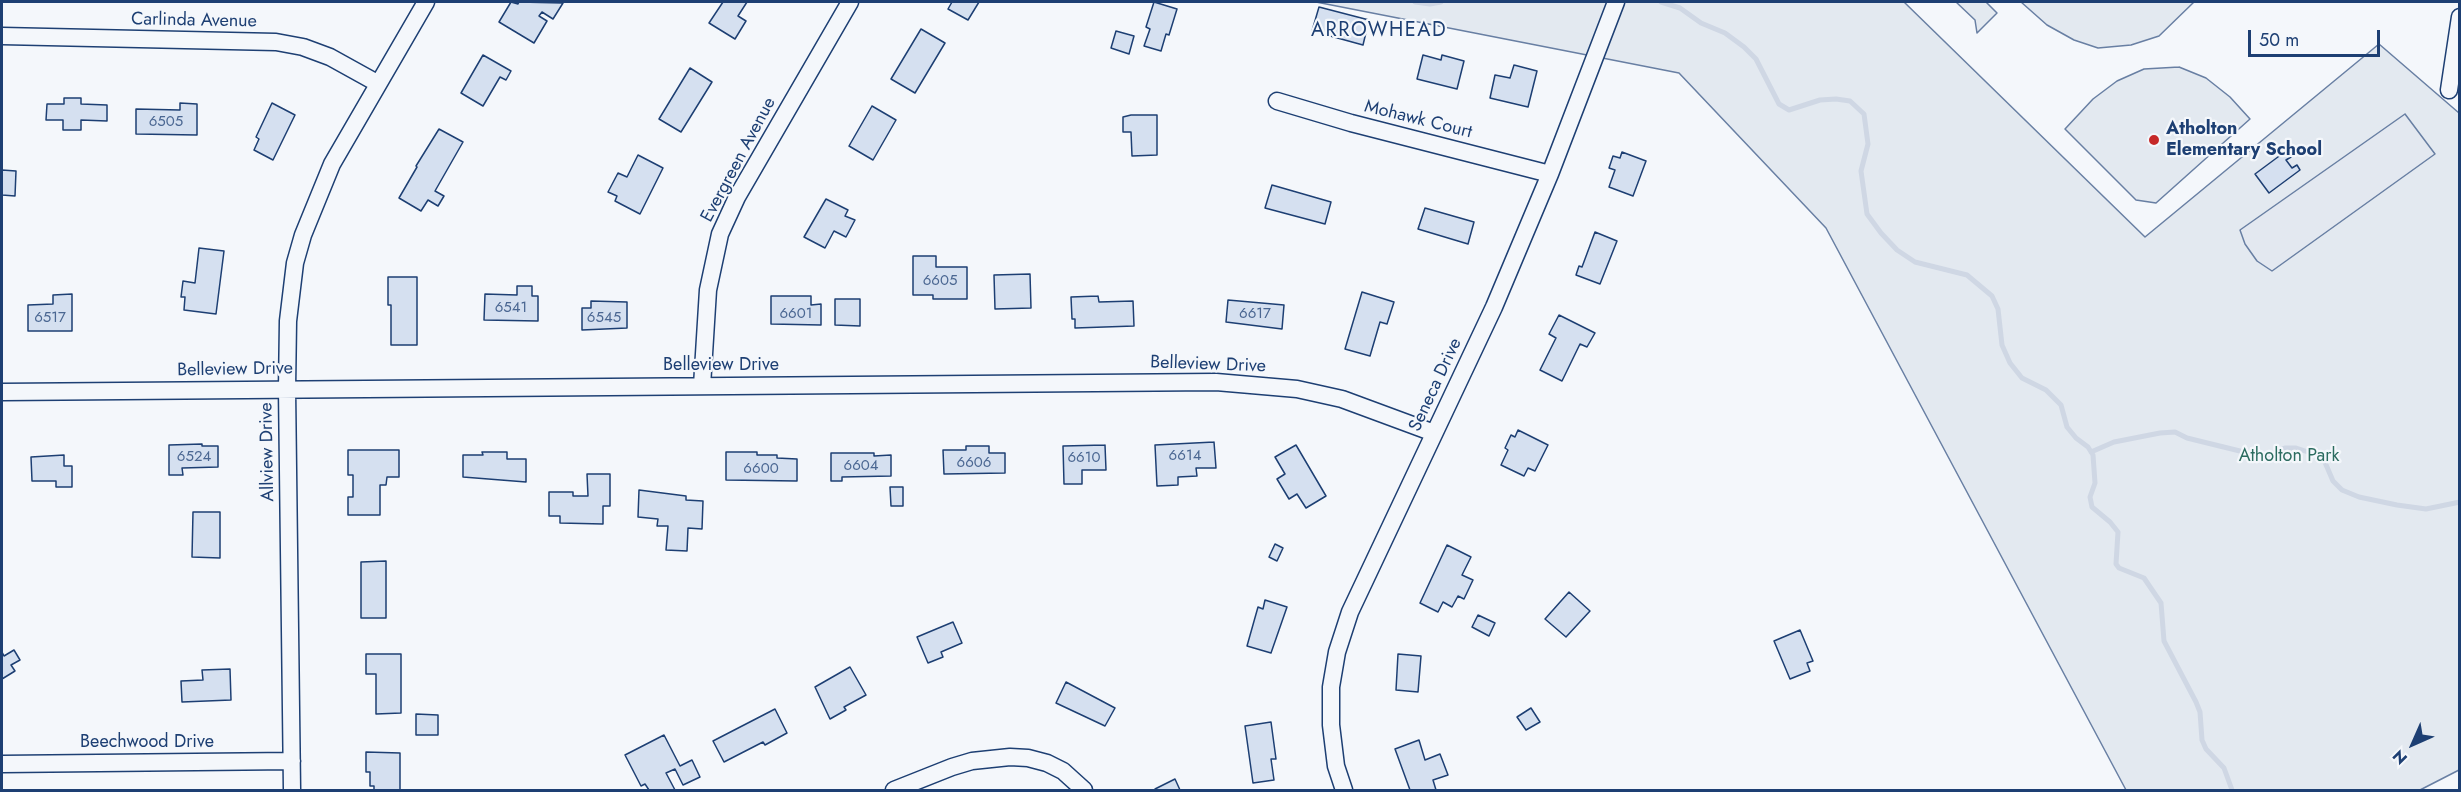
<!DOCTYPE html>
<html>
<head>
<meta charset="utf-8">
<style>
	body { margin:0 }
	#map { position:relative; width:2461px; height:792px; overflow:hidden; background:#f4f7fb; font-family:Jost,sans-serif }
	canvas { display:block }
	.frame { position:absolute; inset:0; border:3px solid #1d3f73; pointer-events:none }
	.north { position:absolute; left:2383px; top:714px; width:60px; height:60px; -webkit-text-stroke:4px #f4f7fb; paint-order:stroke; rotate:225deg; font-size:16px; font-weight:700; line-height:24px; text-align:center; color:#1d3f73 }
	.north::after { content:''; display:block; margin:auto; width:21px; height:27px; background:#1d3f73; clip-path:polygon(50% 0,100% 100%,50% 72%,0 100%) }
	.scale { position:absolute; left:2248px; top:30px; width:132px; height:27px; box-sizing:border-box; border:3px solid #1d3f73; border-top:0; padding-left:8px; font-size:18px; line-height:21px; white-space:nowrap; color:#1d3f73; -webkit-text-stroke:4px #f4f7fb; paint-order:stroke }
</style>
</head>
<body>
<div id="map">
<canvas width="2461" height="792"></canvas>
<div class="frame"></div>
<div class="north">N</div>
<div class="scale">50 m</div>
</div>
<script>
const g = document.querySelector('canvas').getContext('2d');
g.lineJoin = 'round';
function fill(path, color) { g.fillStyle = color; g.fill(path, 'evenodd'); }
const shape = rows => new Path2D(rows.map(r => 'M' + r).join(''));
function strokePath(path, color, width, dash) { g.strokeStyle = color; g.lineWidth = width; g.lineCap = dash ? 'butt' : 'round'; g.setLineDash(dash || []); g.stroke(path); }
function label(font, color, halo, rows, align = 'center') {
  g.font = font + ' Jost,sans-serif'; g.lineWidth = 4.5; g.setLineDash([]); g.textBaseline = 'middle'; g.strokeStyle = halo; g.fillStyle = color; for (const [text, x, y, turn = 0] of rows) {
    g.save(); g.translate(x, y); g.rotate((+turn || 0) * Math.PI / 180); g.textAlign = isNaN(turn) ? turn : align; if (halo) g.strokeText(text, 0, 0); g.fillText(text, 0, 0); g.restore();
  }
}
const green = shape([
	[1316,2,1904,2,2145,237,2379,44,2459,113,2459,770,2420,790,2126,790,1826,228,1679,73,1316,2],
	[1956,2,1986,2,1997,13,1977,33,1975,20,1956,2],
	[2021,2,2194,2,2159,36,2131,45,2098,48,2074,40,2047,25,2021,2],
	[2179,67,2206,78,2230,97,2250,119,2156,203,2136,200,2065,129,2093,99,2117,81,2144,69,2179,67]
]);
const parking = shape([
	[2405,114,2435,154,2272,271,2257,261,2245,244,2240,230,2405,114]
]);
const stream = shape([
	[1415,2,1430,4,1441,2],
	[1661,2,1680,8,1701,23,1725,33,1744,47,1756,59,1779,104,1789,110,1820,100,1836,99,1850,101,1864,114,1868,144,1861,171,1867,214,1881,233,1897,250,1915,262,1967,275,1992,296,1998,309,2002,345,2010,363,2022,378,2046,390,2061,405,2067,427,2076,438,2088,447,2093,455,2095,483,2090,497,2092,507,2110,522,2118,532,2116,564,2119,568,2144,578,2161,603,2164,641,2196,702,2200,712,2202,740,2206,749,2224,768,2232,790],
	[2091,452,2114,442,2160,433,2175,432,2187,438,2248,453,2270,455,2285,448,2296,448,2314,454,2324,460,2333,481,2342,490,2359,497,2397,505,2426,509,2460,502]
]);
const building = shape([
	[511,2,518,4,519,2,563,3,553,19,542,12,539,16,547,21,534,43,499,22,511,2],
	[723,2,747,2,738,16,746,21,735,39,709,23,723,2],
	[952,2,979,2,968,20,948,9,952,2],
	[1154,2,1177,9,1169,35,1166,34,1161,51,1144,46,1150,29,1146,27,1154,2],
	[1319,7,1369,20,1363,45,1312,31,1319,7],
	[921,29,945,43,915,93,891,79,921,29],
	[1116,31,1134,36,1129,54,1111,48,1116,31],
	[483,55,511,71,506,80,500,77,483,106,461,93,483,55],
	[1423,55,1441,60,1442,55,1464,61,1457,89,1417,79,1423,55],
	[1514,65,1537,71,1528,107,1490,98,1495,75,1510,78,1514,65],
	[690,68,712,82,681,132,659,119,690,68],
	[64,98,81,98,81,104,107,105,107,121,81,120,81,130,63,130,63,120,46,120,47,104,64,104,64,98],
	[180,103,197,104,197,135,136,134,136,109,180,110,180,103],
	[272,103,295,115,273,160,254,150,259,139,256,137,272,103],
	[872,106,896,120,873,160,849,146,872,106],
	[1131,115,1157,115,1157,155,1132,156,1131,132,1123,132,1123,117,1131,115],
	[439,129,463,142,435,191,444,196,438,206,428,200,421,211,399,198,417,167,416,166,439,129],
	[2286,151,2291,157,2286,160,2292,168,2297,165,2300,170,2269,193,2255,174,2286,151],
	[1622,152,1646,161,1633,196,1609,187,1615,170,1609,168,1613,156,1620,158,1622,152],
	[638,155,663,168,640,214,615,201,617,196,608,192,618,173,627,177,638,155],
	[2,170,16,171,15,196,2,195,2,170],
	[1272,185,1331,202,1325,224,1265,208,1272,185],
	[826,199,848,210,845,216,855,220,846,237,834,231,825,248,804,237,826,199],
	[1425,208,1474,222,1468,244,1418,229,1425,208],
	[1595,232,1617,241,1600,284,1576,275,1579,266,1582,267,1595,232],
	[199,248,224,251,216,314,184,310,185,297,181,297,183,281,195,283,199,248],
	[913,256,936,256,936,267,967,267,967,299,933,299,933,295,913,295,913,256],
	[1030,274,1031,308,995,309,994,275,1030,274],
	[388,277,417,277,417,345,391,345,391,305,388,305,388,277],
	[517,286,532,286,532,296,538,296,538,321,484,320,485,294,517,295,517,286],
	[1362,292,1394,302,1387,324,1380,322,1370,356,1345,349,1362,292],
	[72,294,72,331,28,331,28,305,53,304,53,295,72,294],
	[771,296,811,296,811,305,821,304,821,325,771,324,771,296],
	[1098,296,1099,302,1133,301,1134,326,1075,328,1075,319,1072,319,1071,297,1098,296],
	[835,299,860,299,860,326,835,325,835,299],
	[1228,300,1284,305,1282,329,1226,322,1228,300],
	[591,301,627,302,627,328,582,330,582,308,591,308,591,301],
	[1559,315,1595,333,1587,347,1580,344,1562,381,1540,370,1556,338,1549,334,1559,315],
	[1518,430,1548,445,1535,471,1528,468,1524,476,1501,465,1508,450,1505,448,1511,435,1515,437,1518,430],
	[1214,442,1216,468,1196,468,1197,476,1178,477,1178,485,1157,486,1155,445,1214,442],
	[202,444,202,446,218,446,218,467,182,468,183,475,169,475,169,445,202,444],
	[1105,445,1106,470,1082,470,1082,484,1064,484,1063,446,1105,445],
	[1296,445,1326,496,1306,508,1297,494,1289,499,1277,479,1285,474,1275,457,1296,445],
	[966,446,989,446,989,453,1005,453,1005,473,944,474,943,450,966,450,966,446],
	[348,450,399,450,399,477,387,477,386,485,380,485,380,515,348,515,348,497,353,497,353,475,348,475,348,450],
	[482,452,507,452,507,459,526,459,526,482,463,477,463,455,483,455,482,452],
	[726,452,757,452,757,455,777,455,777,458,797,459,797,481,726,480,726,452],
	[831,453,874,453,874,456,891,455,891,476,842,477,842,481,831,481,831,453],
	[64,455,64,466,72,466,72,487,56,487,56,481,32,481,31,457,64,455],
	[587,474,610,474,610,506,603,506,603,524,560,523,560,516,549,516,549,492,573,492,573,496,588,496,587,474],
	[890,487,903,487,903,506,891,506,890,487],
	[639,490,686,496,686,500,703,501,702,529,688,528,687,551,666,550,668,526,657,526,658,519,638,517,639,490],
	[193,512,220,512,220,558,192,557,193,512],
	[1275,544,1283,548,1277,561,1269,557,1275,544],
	[1447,545,1471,557,1462,575,1473,580,1464,599,1458,596,1452,607,1443,602,1438,612,1420,603,1447,545],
	[386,561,386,618,361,618,361,562,386,561],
	[1569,592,1590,611,1566,637,1545,619,1569,592],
	[1265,600,1287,607,1271,653,1247,646,1258,607,1263,609,1265,600],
	[1478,615,1495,623,1489,636,1472,627,1478,615],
	[953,622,962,643,941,652,943,657,928,663,917,637,953,622],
	[1800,630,1813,661,1807,663,1810,671,1790,679,1774,641,1800,630],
	[14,650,20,660,11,665,15,671,2,679,2,652,4,656,14,650],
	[366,654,401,654,401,713,376,714,376,674,366,674,366,654],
	[1398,654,1421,656,1418,692,1396,690,1398,654],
	[850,667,866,695,844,707,846,710,830,719,815,687,850,667],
	[230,669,231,700,182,702,181,681,203,680,202,670,230,669],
	[1066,682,1115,708,1105,726,1056,703,1066,682],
	[1531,708,1540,722,1526,730,1517,717,1531,708],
	[775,709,787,733,765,745,763,742,724,762,713,741,775,709],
	[416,714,438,715,438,735,416,735,416,714],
	[1271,722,1276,759,1271,759,1274,780,1253,783,1245,726,1271,722],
	[664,735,680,766,692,760,700,777,683,785,675,769,666,773,675,790,649,790,645,784,641,786,625,755,664,735],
	[1419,740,1425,760,1440,754,1448,775,1433,780,1436,790,1410,790,1395,749,1419,740],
	[366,752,400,753,400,790,374,790,374,786,370,786,370,772,366,772,366,752],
	[1175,779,1180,790,1156,790,1155,789,1175,779]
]);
const minor = shape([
	[2,36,276,42,303,47,330,57,377,83],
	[2449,90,2460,17],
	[1277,101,1351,123,1550,174],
	[702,386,708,290,720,234,737,197,850,2],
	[2,392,1216,382,1297,389,1342,399,1434,433],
	[2,764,292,761],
	[292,790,287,389,288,321,295,263,303,235,332,164,426,2],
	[894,790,952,767,972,761,1010,757,1028,758,1047,763,1063,771,1084,790],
	[1344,790,1336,766,1331,725,1331,687,1337,652,1350,612,1494,307,1550,174,1616,2]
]);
const markers = [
	[2154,140,6,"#c62828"]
];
const numberNames = [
	["6505",166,122],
	["6605",940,281],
	["6541",511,308],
	["6601",796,314],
	["6617",1255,314],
	["6517",50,318],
	["6545",604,318],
	["6614",1185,456],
	["6524",194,457],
	["6610",1084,458],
	["6606",974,463],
	["6604",861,466],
	["6600",761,469]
];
const streetNames = [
	["Carlinda Avenue",194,21,1],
	["Mohawk Court",1418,120,14],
	["Evergreen Avenue",739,160,-62],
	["Belleview Drive",1208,365,2],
	["Belleview Drive",721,366],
	["Belleview Drive",235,370,-1],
	["Seneca Drive",1436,385,-65],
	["Allview Drive",268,452,-91],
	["Beechwood Drive",147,743]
];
const poiNames = [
	["Atholton",2166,130],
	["Elementary School",2166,151]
];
const parkNames = [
	["Atholton Park",2289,457]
];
const neighbourhoodNames = [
	["ARROWHEAD",1379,31]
];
fill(green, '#e3e9f0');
strokePath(green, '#687fa3', 1.5);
fill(parking, '#e3e8f0');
strokePath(parking, '#687fa3', 1.5);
strokePath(stream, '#cfd7e4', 5);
fill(building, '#d5e0f0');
strokePath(building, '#1d3f73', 1.5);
strokePath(minor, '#1d3f73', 19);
strokePath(minor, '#f4f7fb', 16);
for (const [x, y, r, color] of markers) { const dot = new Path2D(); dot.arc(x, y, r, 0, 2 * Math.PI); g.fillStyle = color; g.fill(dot); strokePath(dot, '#f4f7fb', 2); }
label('15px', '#4b6792', null, numberNames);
label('18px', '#1d3f73', '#f4f7fb', streetNames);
label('bold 18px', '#1d3f73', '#f4f7fb', poiNames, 'left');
label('18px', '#2c6c60', '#f4f7fb', parkNames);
g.letterSpacing = '1.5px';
label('20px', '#1d3f73', '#f4f7fb', neighbourhoodNames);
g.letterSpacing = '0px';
</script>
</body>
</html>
